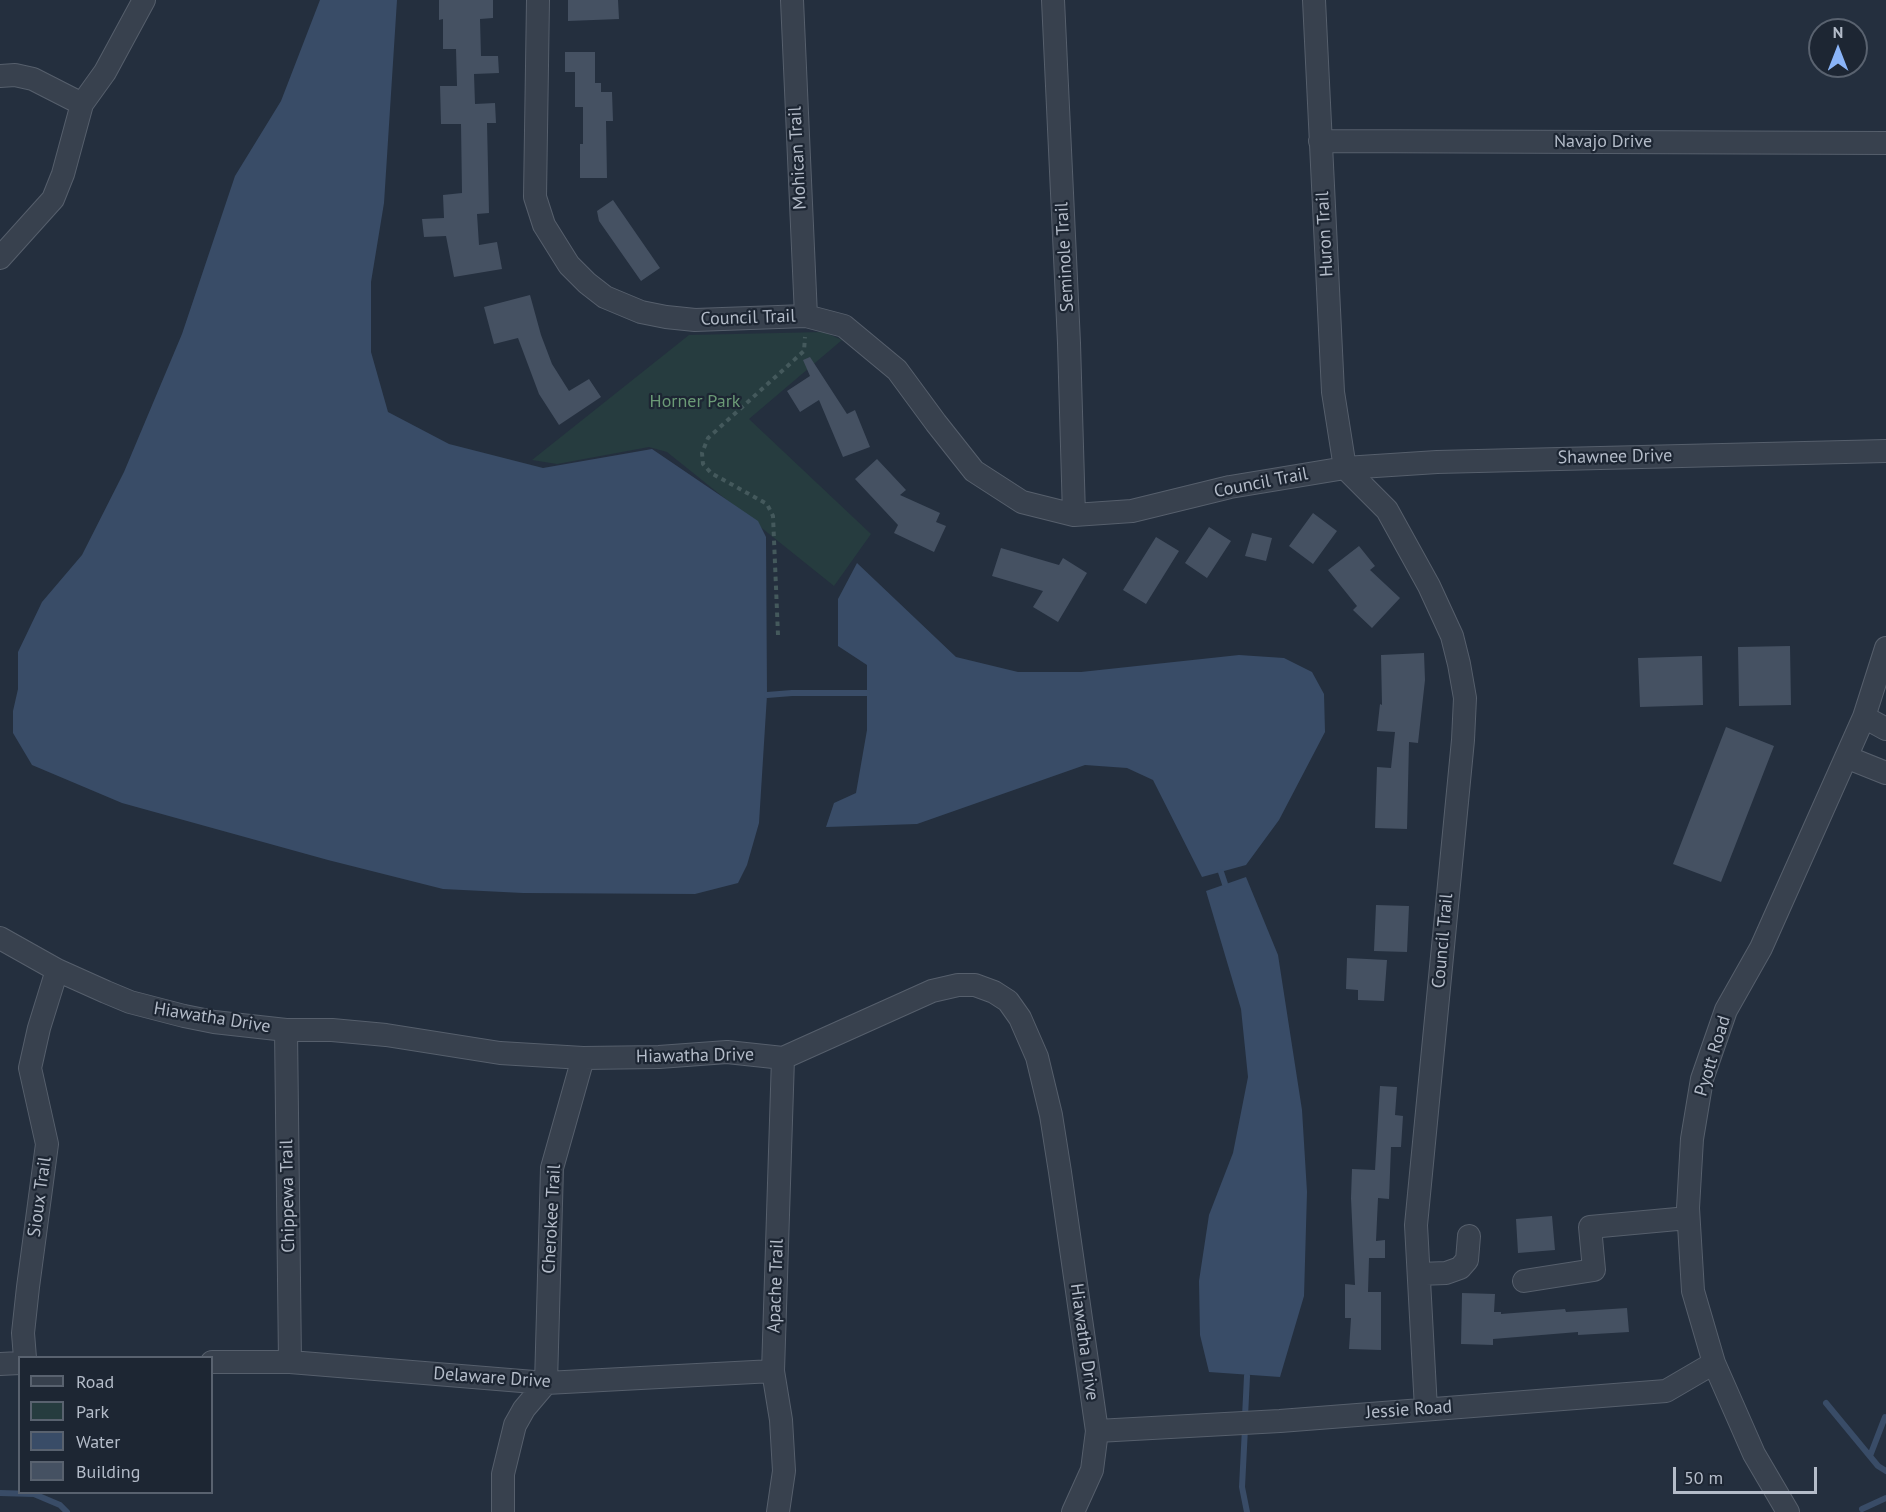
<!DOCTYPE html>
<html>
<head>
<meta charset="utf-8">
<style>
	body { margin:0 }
	#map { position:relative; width:1886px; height:1512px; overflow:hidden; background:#242f3e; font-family:"PT Sans",sans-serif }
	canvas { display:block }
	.legend { position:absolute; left:18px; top:1356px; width:195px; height:138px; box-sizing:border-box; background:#1d2633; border:2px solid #59626f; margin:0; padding:8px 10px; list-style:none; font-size:18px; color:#b4bcc9 }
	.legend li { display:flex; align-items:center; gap:12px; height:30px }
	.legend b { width:30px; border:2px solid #59626f }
	.north { position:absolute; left:1808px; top:18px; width:60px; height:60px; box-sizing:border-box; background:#1d2633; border:2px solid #59626f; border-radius:50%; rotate:0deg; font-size:16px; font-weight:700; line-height:24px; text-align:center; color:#b4bcc9 }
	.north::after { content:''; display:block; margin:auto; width:21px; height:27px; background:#8ab4f8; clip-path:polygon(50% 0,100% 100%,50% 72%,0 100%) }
	.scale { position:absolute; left:1673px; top:1467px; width:144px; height:27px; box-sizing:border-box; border:3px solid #b4bcc9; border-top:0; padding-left:8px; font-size:18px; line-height:21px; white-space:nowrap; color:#b4bcc9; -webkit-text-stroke:4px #1d2633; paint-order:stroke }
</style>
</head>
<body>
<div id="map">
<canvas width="1886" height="1512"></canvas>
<ul class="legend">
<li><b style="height:8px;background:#38414e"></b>Road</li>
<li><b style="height:16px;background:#263c3f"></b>Park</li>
<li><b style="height:16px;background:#394c67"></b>Water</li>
<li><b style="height:16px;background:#455162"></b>Building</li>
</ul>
<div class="north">N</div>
<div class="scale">50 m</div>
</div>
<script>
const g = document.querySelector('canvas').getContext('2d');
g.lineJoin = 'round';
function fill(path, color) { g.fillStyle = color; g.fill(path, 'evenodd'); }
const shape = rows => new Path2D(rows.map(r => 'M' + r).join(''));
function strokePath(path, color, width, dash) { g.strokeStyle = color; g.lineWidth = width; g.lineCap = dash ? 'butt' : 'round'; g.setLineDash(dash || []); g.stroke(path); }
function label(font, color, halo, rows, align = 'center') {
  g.font = font + ' "PT Sans",sans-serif'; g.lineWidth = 4.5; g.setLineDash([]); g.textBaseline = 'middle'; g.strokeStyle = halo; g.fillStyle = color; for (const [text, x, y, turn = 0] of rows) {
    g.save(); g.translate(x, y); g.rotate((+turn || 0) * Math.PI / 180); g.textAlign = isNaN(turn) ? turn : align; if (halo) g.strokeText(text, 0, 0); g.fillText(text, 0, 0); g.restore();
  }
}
const green = shape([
	[824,332,842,340,749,419,871,534,834,586,667,452,649,447,557,464,532,460,689,335]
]);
const water = shape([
	[320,0,397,0,384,203,371,282,371,352,388,412,449,444,543,468,652,449,758,521,766,537,767,695,759,823,747,865,738,883,695,894,523,893,443,889,328,860,122,803,32,765,13,733,13,711,18,689,18,652,42,602,82,555,124,472,182,334,235,176,281,101],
	[857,563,956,657,1018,672,1081,672,1239,655,1284,658,1312,672,1324,694,1325,732,1279,820,1246,865,1202,877,1153,780,1127,768,1085,765,917,824,826,827,834,803,856,793,867,730,867,665,838,646,838,599],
	[1246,877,1278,955,1302,1110,1307,1192,1304,1296,1280,1377,1209,1372,1200,1335,1199,1281,1209,1215,1233,1153,1248,1077,1241,1009,1206,891]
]);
const stream = shape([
	[767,695,792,693,867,693],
	[1221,872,1225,884],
	[1826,1403,1878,1466,1886,1471],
	[1245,1417,1247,1376],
	[1245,1428,1242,1487,1247,1512],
	[1870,1456,1885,1417],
	[0,1493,34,1494,60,1505,67,1512],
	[1862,1509,1886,1498]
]);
const building = shape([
	[439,0,493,0,493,18,480,19,481,56,498,56,499,73,474,74,475,104,495,103,496,123,487,123,489,213,477,214,479,245,497,242,502,269,454,277,446,236,424,237,422,219,444,218,443,195,462,193,461,124,441,124,440,86,457,86,456,49,443,49,443,19,439,20],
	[568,0,618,0,619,19,568,21],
	[565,52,595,52,595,83,601,83,601,92,612,92,613,121,606,121,607,178,580,178,580,144,583,144,583,107,575,107,575,72,565,72],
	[613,200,660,268,641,281,599,221,597,211],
	[530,295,541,335,552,364,569,391,589,379,601,397,559,425,539,394,518,338,494,344,484,307],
	[810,357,847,414,855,410,870,447,843,457,819,400,800,412,787,391,810,376,803,360],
	[877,459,906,490,900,495,940,513,936,522,946,526,934,552,894,533,898,525,855,479],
	[1313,513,1337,531,1313,564,1289,546],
	[1209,527,1231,541,1207,578,1185,563],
	[1252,533,1272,538,1266,561,1245,556],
	[1156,537,1179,551,1146,604,1123,590],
	[1359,546,1375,566,1370,570,1400,598,1372,628,1353,610,1357,606,1328,570],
	[1001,548,1059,565,1063,558,1087,573,1058,622,1033,607,1043,591,992,576],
	[1790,646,1791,705,1739,706,1738,647],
	[1424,653,1425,680,1418,743,1409,742,1407,829,1375,828,1377,767,1391,768,1395,732,1377,731,1380,704,1382,705,1381,655],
	[1702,656,1703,705,1640,707,1638,658],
	[1726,727,1774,746,1721,882,1673,864],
	[1376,905,1409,906,1407,952,1374,951],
	[1347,958,1387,960,1384,1001,1358,1000,1358,990,1346,989],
	[1380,1086,1397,1087,1395,1115,1403,1116,1401,1147,1391,1147,1389,1199,1378,1198,1376,1241,1385,1240,1385,1258,1369,1258,1368,1292,1381,1292,1381,1350,1349,1349,1351,1318,1345,1318,1345,1284,1355,1285,1351,1198,1352,1169,1375,1170],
	[1552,1216,1555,1250,1518,1253,1516,1219],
	[1462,1293,1495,1294,1494,1312,1501,1312,1501,1314,1565,1309,1566,1312,1627,1308,1629,1332,1578,1335,1578,1332,1493,1339,1493,1345,1461,1344]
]);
const path = shape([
	[778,635,773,516,767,504,711,473,703,464,702,453,708,438,804,351,805,337]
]);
const minor = shape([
	[538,0,535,197,544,225,569,265,587,283,605,297,641,312,666,317,695,320,806,316,844,326,897,370,936,423,974,471,1022,502,1074,515,1132,511,1230,487,1345,468,1437,462,1886,451],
	[792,0,806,316],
	[1053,0,1069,343,1074,515],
	[1314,0,1333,392,1345,468],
	[0,76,15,75,33,79,82,104],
	[1320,141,1886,143],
	[0,258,53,199,63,174,82,104,105,72,144,0],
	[1345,468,1387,510,1429,586,1452,636,1459,664,1465,698,1463,740,1416,1225,1426,1409],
	[1864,717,1886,729],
	[1846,757,1886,773],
	[0,938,57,970,106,992,130,1002,184,1016,214,1022,286,1030,332,1030,386,1035,500,1053,583,1058,659,1057,727,1052,783,1058,932,991,958,985,975,985,994,992,1008,1001,1020,1018,1037,1057,1051,1115,1060,1172,1097,1431,1092,1470,1073,1512],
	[286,1030,290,1362],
	[1419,1274,1446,1273,1460,1268,1467,1260,1469,1236],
	[1524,1281,1594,1270,1590,1227,1688,1218],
	[25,1358,23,1333,28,1287,47,1144,30,1068,39,1028,57,970],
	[212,1362,290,1362,546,1383,773,1371],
	[0,1364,20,1363],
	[1097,1431,1280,1421,1666,1391,1714,1363],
	[503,1512,503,1474,515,1425,524,1409,546,1383,552,1168,583,1058],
	[778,1512,784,1471,781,1420,773,1371,783,1058],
	[1788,1512,1754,1454,1714,1363,1693,1291,1688,1208,1692,1139,1702,1079,1726,1010,1761,948,1864,717,1886,648]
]);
const streetNames = [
	["Navajo Drive",1603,142],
	["Mohican Trail",798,158,-93],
	["Huron Trail",1325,234,-93],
	["Seminole Trail",1065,257,-93],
	["Council Trail",748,318,-2],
	["Shawnee Drive",1615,457,-1],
	["Council Trail",1261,483,-11],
	["Council Trail",1443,941,-85],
	["Hiawatha Drive",212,1018,9],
	["Hiawatha Drive",695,1056,-1],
	["Pyott Road",1713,1056,-73],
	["Chippewa Trail",288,1196,-91],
	["Sioux Trail",40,1197,-82],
	["Cherokee Trail",552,1219,-87],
	["Apache Trail",776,1286,-88],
	["Hiawatha Drive",1084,1342,82],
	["Delaware Drive",492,1378,4],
	["Jessie Road",1409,1410,-4]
];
const parkNames = [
	["Horner Park",695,402]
];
fill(green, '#263c3f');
fill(water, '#394c67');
strokePath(stream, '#394c67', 6);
fill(building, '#455162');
strokePath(minor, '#565f6c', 24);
strokePath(path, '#44595c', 4, [4.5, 4.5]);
strokePath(minor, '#38414e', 22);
label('18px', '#b4bcc9', '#1d2633', streetNames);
label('18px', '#6b9a76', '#1d2633', parkNames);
</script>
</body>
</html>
